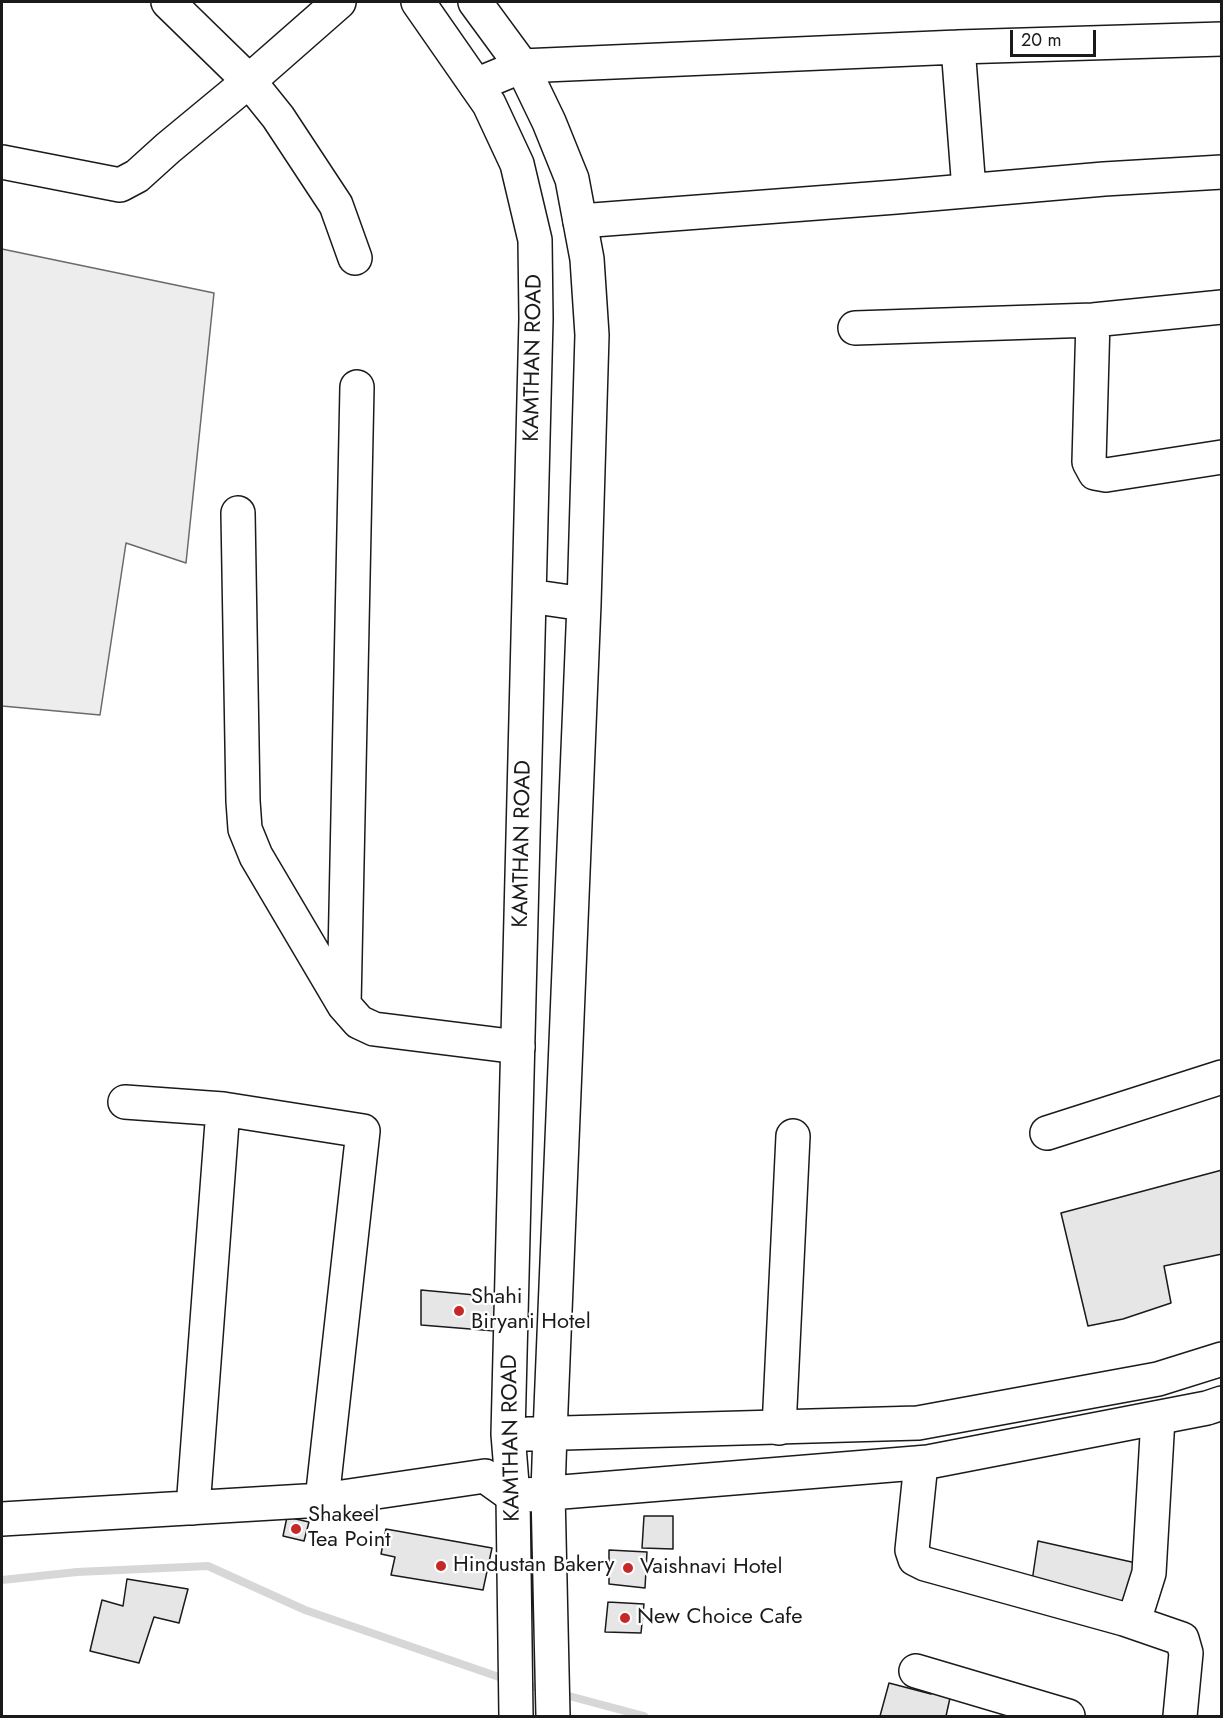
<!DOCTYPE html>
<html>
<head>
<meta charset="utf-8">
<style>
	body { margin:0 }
	#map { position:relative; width:1223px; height:1718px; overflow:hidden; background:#fff; font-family:Jost,sans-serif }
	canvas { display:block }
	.frame { position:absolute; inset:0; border:3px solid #1a1a1a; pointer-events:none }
	.scale { position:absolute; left:1010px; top:30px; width:86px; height:27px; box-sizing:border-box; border:3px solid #1a1a1a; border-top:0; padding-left:8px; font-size:18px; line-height:21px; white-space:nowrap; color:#1a1a1a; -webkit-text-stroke:4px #fff; paint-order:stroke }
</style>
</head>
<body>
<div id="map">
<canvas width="1223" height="1718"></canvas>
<div class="frame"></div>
<div class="scale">20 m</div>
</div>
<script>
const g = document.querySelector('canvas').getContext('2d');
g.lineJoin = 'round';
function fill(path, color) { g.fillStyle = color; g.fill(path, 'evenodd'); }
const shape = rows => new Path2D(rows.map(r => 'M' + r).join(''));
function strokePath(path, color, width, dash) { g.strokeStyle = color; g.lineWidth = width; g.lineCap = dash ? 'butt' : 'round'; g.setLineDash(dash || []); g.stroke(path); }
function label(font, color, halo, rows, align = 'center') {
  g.font = font + ' Jost,sans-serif'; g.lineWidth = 4.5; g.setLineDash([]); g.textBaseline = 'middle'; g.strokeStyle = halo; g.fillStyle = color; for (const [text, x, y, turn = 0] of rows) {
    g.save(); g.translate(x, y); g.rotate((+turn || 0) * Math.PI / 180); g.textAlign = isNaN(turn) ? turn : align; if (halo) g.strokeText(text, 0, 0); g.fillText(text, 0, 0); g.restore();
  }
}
const built = shape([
	[2,249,214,293,186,563,126,543,100,715,2,706,2,249]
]);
const stream = shape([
	[2,1580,77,1572,208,1566,305,1610,499,1677],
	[532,1686,535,1687],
	[569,1696,644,1716]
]);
const building = shape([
	[1222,1170,1222,1254,1164,1266,1171,1303,1123,1319,1088,1326,1061,1213,1222,1170],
	[421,1290,497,1297,495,1331,421,1325,421,1290],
	[644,1516,673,1516,673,1549,642,1548,644,1516],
	[287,1517,309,1522,304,1541,283,1536,287,1517],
	[386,1529,492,1548,483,1590,391,1575,395,1557,381,1554,386,1529],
	[1038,1541,1145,1565,1130,1607,1031,1588,1038,1541],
	[609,1550,647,1552,645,1588,609,1584,609,1550],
	[127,1579,188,1589,179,1623,154,1617,139,1663,90,1651,102,1600,123,1606,127,1579],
	[608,1602,644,1604,641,1633,605,1632,608,1602],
	[889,1683,931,1694,934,1685,952,1689,946,1716,880,1716,889,1683]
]);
const minor = shape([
	[168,2,249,81,278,117,336,205,355,258],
	[958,47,969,190],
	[476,85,522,66,958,47,1222,39],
	[2,162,120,185,137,176,168,148,249,81,339,2],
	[580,221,896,197,1104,179,1222,172],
	[1093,320,1089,462,1095,473,1106,475,1222,457],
	[855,328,1093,320,1222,307],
	[238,513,243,801,245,829,256,856,344,1005,359,1022,374,1029,518,1047],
	[344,1005,357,387],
	[125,1102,223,1109,363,1131,322,1500],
	[1047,1133,1222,1077],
	[779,1428,793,1136],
	[921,1463,912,1550,915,1559,925,1564,1124,1619,1132,1617,1138,1608,1149,1573,1158,1418],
	[193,1508,223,1109],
	[2,1519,322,1500,485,1476,513,1496],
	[1124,1619,1182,1639,1186,1653,1180,1716],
	[916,1671,1068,1716]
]);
const major = shape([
	[418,2,489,104,517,164,535,240,536,319,508,1434,513,1496,516,1716],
	[475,2,522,66,549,122,572,179,587,259,592,335,584,604,550,1433,548,1492,553,1716],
	[529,596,584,604],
	[528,1434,918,1423,1158,1379,1222,1359],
	[526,1495,928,1462,1207,1408,1222,1403]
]);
const markers = [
	[459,1311,6,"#c62828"],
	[296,1529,6,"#c62828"],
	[441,1566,6,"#c62828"],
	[628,1568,6,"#c62828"],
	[625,1618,6,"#c62828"]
];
const streetNames = [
	["KAMTHAN ROAD",534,358,-89],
	["KAMTHAN ROAD",523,844,-89],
	["KAMTHAN ROAD",512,1438,-91]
];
const poiNames = [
	["Shahi",471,1298],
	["Biryani Hotel",471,1323],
	["Shakeel",308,1516],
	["Tea Point",308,1541],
	["Hindustan Bakery",453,1566],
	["Vaishnavi Hotel",640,1568],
	["New Choice Cafe",637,1618]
];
fill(built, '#ededed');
strokePath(built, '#6a6a6a', 1.5);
strokePath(stream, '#d7d7d7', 8);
fill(building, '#e6e6e6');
strokePath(building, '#1a1a1a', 1.5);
strokePath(minor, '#1a1a1a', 36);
strokePath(major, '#1a1a1a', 36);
strokePath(minor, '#fff', 33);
strokePath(major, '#fff', 33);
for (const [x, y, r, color] of markers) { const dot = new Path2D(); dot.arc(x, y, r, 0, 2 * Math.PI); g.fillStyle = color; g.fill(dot); strokePath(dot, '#fff', 2); }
label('22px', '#1a1a1a', '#fff', streetNames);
label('22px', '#1a1a1a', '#fff', poiNames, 'left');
</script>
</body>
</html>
